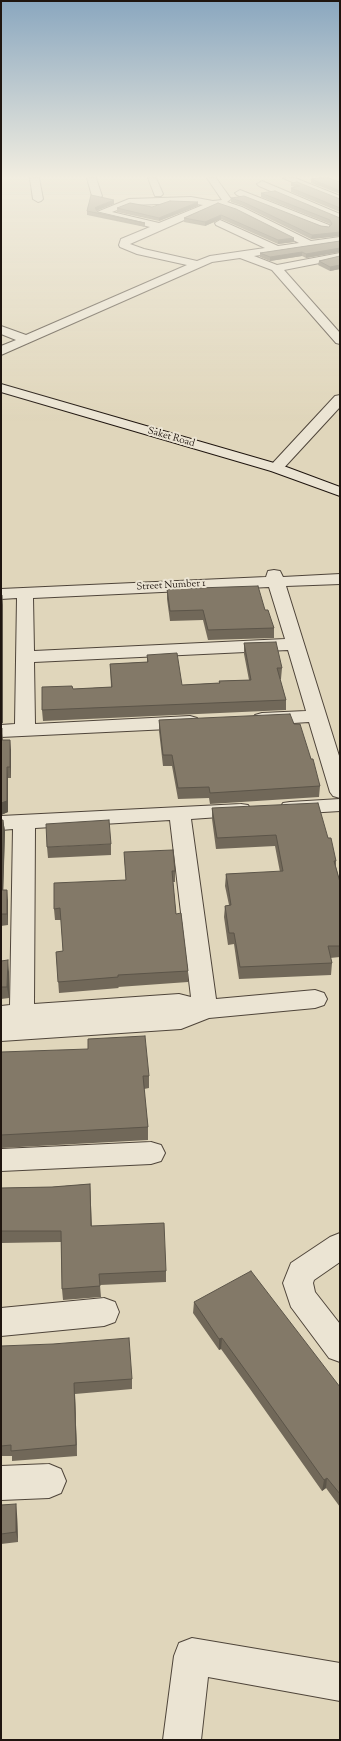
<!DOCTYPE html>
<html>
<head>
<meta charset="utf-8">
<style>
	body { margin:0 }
	#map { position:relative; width:341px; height:1741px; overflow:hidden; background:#e0d6bb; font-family:"Sorts Mill Goudy",serif }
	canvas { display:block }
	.frame { position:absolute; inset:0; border:2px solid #1f150f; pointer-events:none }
</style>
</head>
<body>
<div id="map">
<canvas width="341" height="1741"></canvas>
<div class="frame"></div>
</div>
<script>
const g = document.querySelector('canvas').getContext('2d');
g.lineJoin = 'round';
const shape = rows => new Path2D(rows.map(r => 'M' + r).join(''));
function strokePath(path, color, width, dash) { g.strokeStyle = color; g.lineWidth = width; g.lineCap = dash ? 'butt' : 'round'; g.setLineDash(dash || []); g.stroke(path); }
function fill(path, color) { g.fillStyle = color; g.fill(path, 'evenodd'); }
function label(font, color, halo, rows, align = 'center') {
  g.font = font + ' "Sorts Mill Goudy",serif'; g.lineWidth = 4; g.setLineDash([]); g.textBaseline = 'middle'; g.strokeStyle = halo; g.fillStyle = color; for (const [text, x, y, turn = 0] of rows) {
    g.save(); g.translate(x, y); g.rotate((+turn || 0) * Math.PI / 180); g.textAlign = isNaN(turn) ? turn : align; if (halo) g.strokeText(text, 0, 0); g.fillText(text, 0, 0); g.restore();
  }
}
const street = shape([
	[30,178,39,178,43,199,41,201,38,202,33,199,30,178],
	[87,178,96,178,102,196,100,198,97,199,92,196,87,178],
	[148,178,156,178,163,194,161,196,155,196,148,178],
	[207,178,216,178,231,199,227,202,242,207,311,241,340,237,340,243,254,256,277,265,340,253,340,259,284,270,340,333,340,344,336,343,272,270,240,258,212,262,1,355,1,346,16,340,1,334,1,326,26,335,187,265,137,254,120,247,119,245,121,239,150,227,99,214,97,212,129,199,191,197,213,201,222,200,207,178],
	[191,203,203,205,159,223,112,212,130,205,191,203],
	[218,205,236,211,299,243,278,246,220,220,215,223,216,225,265,248,210,256,197,261,144,249,130,244,218,205],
	[283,178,295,178,340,196,340,202,283,178],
	[262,181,340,214,340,221,259,186,257,184,262,181],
	[240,190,329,225,330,227,329,229,321,229,237,195,235,193,240,190],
	[340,395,340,407,281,471,271,471,269,468,271,465,335,396,340,395],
	[274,570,280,571,283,577,340,574,340,584,286,586,340,759,340,798,333,796,330,792,309,722,262,725,255,723,252,719,255,715,262,713,306,711,288,650,34,662,35,724,190,716,197,718,200,722,197,726,190,728,1,737,1,725,15,724,17,598,1,599,1,589,266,577,268,571,274,570],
	[269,587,285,639,34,651,33,598,269,587],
	[340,799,340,811,290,814,283,813,280,808,283,803,290,802,340,799],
	[241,804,248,805,251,810,248,815,191,819,216,999,315,990,324,993,327,999,324,1005,315,1008,209,1018,181,1029,1,1041,1,1006,10,1005,13,829,1,830,1,816,241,804],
	[170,820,191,997,179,994,34,1004,35,828,170,820],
	[151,1142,161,1145,165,1153,161,1161,151,1164,1,1171,1,1149,151,1142],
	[340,1233,340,1262,314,1280,313,1283,315,1292,340,1324,340,1362,329,1358,291,1307,283,1283,291,1263,330,1237,340,1233],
	[104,1298,115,1302,119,1312,115,1322,104,1326,1,1336,1,1308,104,1298],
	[49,1464,61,1469,66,1481,61,1493,49,1498,1,1500,1,1466,49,1464],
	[192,1638,340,1663,340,1701,208,1677,201,1740,163,1740,174,1656,179,1643,192,1638]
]);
const secondary = shape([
	[1,384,281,465,340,487,340,496,271,471,1,392,1,384]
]);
const wall = shape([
	[311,179,340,182,340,194,311,183],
	[291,183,340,199,340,212,291,192,291,188,294,187,291,186],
	[261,193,340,218,340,236,311,239,243,206,231,202,231,198,321,226,329,227,330,225,330,224,261,197],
	[114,200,114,204,97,210,98,212,145,223,145,227,87,215,87,211],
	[218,203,294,242,278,244,221,219,205,226,184,222,184,218],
	[198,206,159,221,117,212,117,208],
	[340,241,340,252,306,258,302,256,270,261,260,257,260,253],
	[340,256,340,269,330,271,318,265,319,261],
	[167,589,265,610,274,628,274,638,208,640,203,620,170,621,167,599],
	[244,643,282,668,281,679,280,679,286,700,286,710,43,721,42,710,73,689,111,687,110,664,147,662,147,655,182,685,219,683,219,681,249,680,244,654],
	[159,720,294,724,311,759,320,786,319,797,210,804,209,798,178,799,172,766,163,766,159,731],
	[1,727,3,740,11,750,11,778,8,778,8,812,1,815],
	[212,808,328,838,336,861,336,867,340,882,340,957,330,958,332,963,331,975,239,979,234,944,228,945,224,917,225,906,229,905,225,886,226,874,280,872,275,846,216,849,212,819],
	[1,820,3,820,5,831,3,890,8,901,8,925,1,926],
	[111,844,111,855,48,858,47,847],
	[124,852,175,871,175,882,173,882,176,914,188,971,188,982,118,987,119,988,59,993,56,952,63,951,61,920,55,920,54,909,126,880],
	[1,961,9,972,9,998,1,999],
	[1,1052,149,1076,149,1088,144,1089,148,1127,148,1140,1,1148],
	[90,1184,92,1226,166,1271,166,1282,100,1285,101,1297,63,1300,62,1289,61,1242,1,1243,1,1188,52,1187],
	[194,1302,340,1387,340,1507,326,1488,322,1491,250,1389,221,1349,219,1350,193,1313],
	[1,1346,132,1379,132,1389,75,1394,77,1456,12,1461,12,1456,1,1456],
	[1,1505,17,1514,18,1542,1,1544]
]);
const shadedWall = shape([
	[114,200,114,204,96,211,95,208,96,207],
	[198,202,198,206,159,221,159,218],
	[221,215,221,219,205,226,205,222],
	[340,232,340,236,311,239,312,235],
	[294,238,294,242,278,244,278,240],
	[340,248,340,252,306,258,306,254],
	[302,252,302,256,270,261,270,257],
	[340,265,340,269,330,271,330,267],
	[2,595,3,605,3,723,1,724],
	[10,740,11,750,11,778,10,767],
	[7,767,8,778,8,812,1,815,1,803],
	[3,820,5,831,3,901,2,890],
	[7,890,8,901,8,925,7,914],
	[8,960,9,972,9,998,7,987],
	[222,1338,221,1349,219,1350,219,1339],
	[74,1383,75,1394,77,1456,76,1445],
	[327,1478,326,1488,322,1491,324,1480],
	[16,1504,17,1514,18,1542,16,1532]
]);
const building = shape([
	[320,178,328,178,340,182,340,191,311,179,320,178],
	[297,182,340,199,340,208,291,188,300,186,291,183,297,182],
	[275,191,340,218,340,232,312,235,243,202,231,198,244,196,321,226,329,227,332,224,330,220,261,193,275,191],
	[91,195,114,200,96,207,95,208,98,212,145,223,87,211,91,195],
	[170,201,198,202,159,218,117,208,130,203,152,207,170,201],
	[218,203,236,209,294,238,278,240,221,215,205,222,184,218,218,203],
	[340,241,340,248,306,254,302,252,270,257,260,253,340,241],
	[340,256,340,265,330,267,319,261,340,256],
	[258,586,265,610,268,610,274,628,208,630,203,610,170,611,167,589,258,586],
	[1,595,2,595,2,713,1,713,1,595],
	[276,642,282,668,277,668,286,700,42,710,42,687,72,686,73,689,112,687,110,664,148,662,147,655,177,653,182,685,220,683,219,681,251,680,244,643,276,642],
	[290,714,294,724,300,724,311,759,313,759,320,786,210,793,209,787,178,788,172,755,163,755,159,720,290,714],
	[1,727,2,728,2,740,10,740,10,767,7,767,7,801,1,803,1,727],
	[318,803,328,838,331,838,336,861,334,861,340,882,340,946,328,946,332,963,240,967,234,933,229,933,225,906,231,905,226,874,283,871,276,835,217,838,212,808,318,803],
	[1,820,3,820,2,890,7,890,7,914,1,914,1,820],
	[109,820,111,844,47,847,46,824,109,820],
	[173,850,175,871,172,871,176,914,181,913,188,971,118,975,118,977,58,982,56,952,63,951,60,908,54,909,54,883,126,880,124,852,173,850],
	[8,960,7,987,1,987,1,961,8,960],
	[145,1036,149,1076,143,1076,148,1127,1,1135,1,1052,88,1049,88,1039,145,1036],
	[90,1184,91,1226,164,1223,166,1271,99,1274,100,1286,62,1289,61,1231,1,1231,1,1188,52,1187,90,1184],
	[251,1271,340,1387,340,1494,327,1478,324,1480,251,1378,222,1338,219,1339,194,1302,251,1271],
	[129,1338,132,1379,74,1383,76,1445,11,1451,11,1445,1,1446,1,1346,53,1344,129,1338],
	[16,1504,16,1532,1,1534,1,1505,16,1504]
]);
const farStreetnames = [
	["Saket Road",171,438,16],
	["Street Number 1",171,586,-3]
];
strokePath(street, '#4f453a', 2);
strokePath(secondary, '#1f150f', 2);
fill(street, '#ebe4d3');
fill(secondary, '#ebe4d3');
fill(wall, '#716859');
fill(shadedWall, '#5c5549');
fill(building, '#837968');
strokePath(building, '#5c5549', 1);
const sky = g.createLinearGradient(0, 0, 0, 421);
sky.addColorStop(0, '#8aa7bf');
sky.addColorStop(0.42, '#f1ede0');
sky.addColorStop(1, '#f1ede000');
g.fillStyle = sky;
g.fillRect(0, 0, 341, 421);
label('10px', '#1f150f', '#ebe4d3', farStreetnames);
</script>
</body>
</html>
